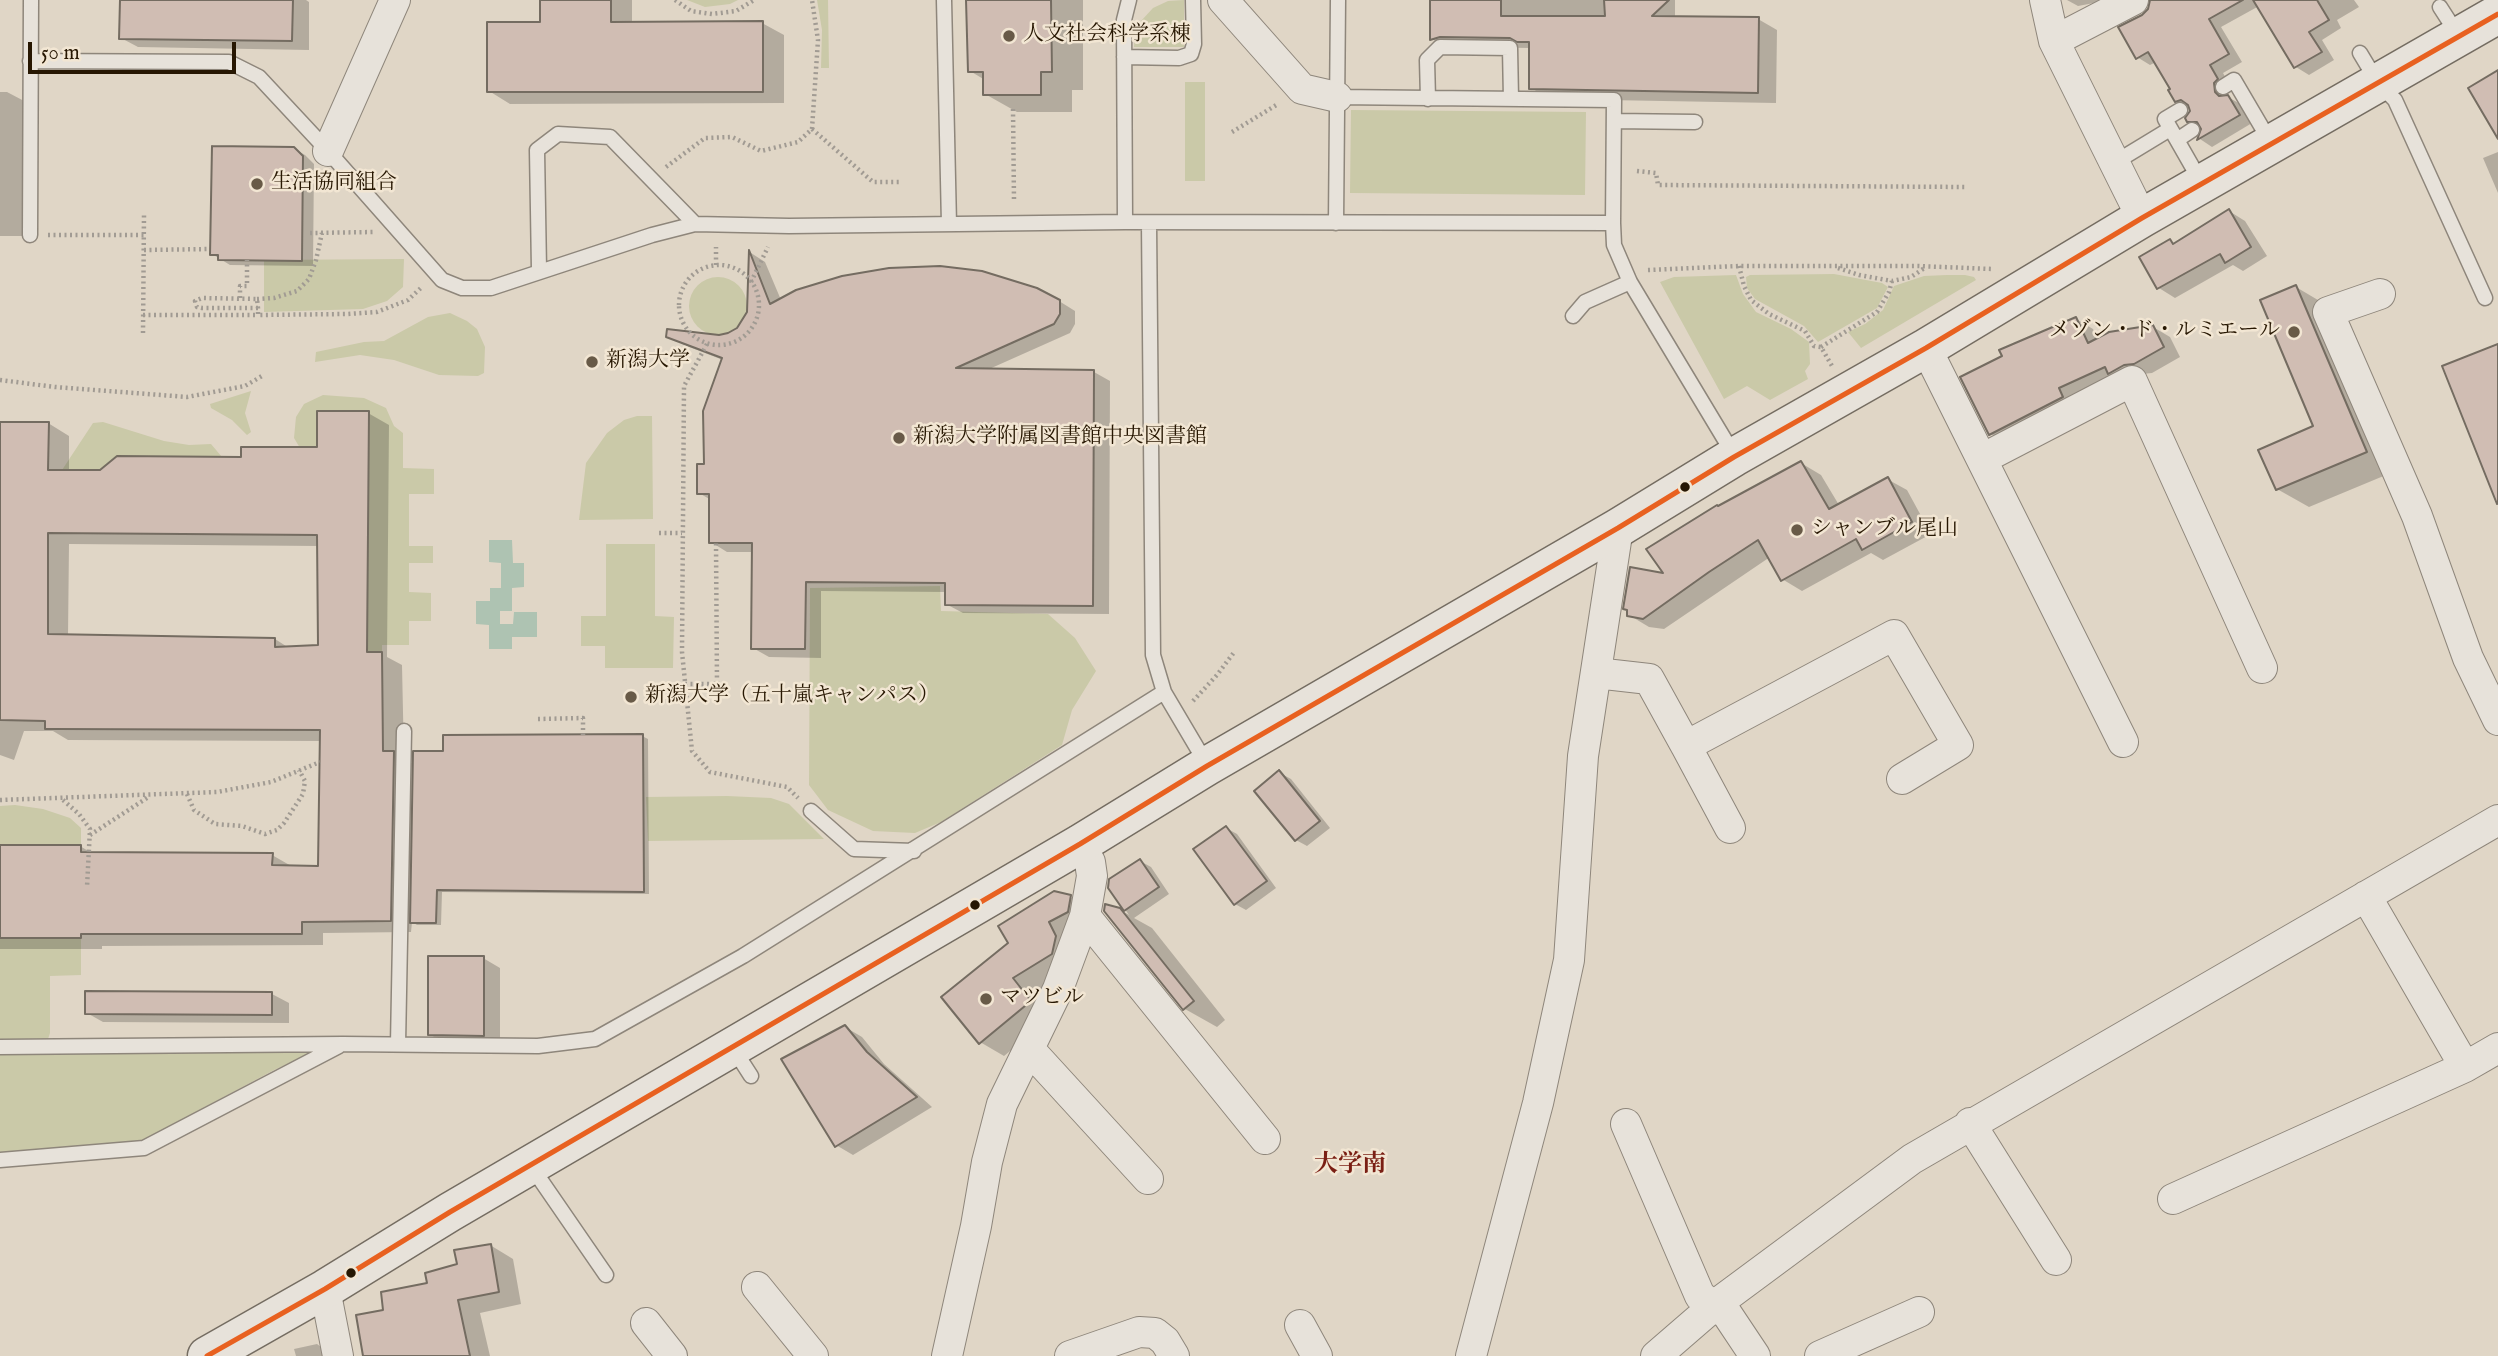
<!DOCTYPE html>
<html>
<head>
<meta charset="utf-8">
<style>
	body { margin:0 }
	#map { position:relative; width:2498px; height:1356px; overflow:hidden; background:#e0d6c6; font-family:"IM FELL English",serif }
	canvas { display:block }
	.scale { position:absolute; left:28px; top:42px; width:208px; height:32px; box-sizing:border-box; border:4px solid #271702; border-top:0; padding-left:9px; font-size:21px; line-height:24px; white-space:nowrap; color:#271702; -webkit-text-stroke:5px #f2e6d3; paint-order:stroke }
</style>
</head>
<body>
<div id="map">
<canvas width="2498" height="1356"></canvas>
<div class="scale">50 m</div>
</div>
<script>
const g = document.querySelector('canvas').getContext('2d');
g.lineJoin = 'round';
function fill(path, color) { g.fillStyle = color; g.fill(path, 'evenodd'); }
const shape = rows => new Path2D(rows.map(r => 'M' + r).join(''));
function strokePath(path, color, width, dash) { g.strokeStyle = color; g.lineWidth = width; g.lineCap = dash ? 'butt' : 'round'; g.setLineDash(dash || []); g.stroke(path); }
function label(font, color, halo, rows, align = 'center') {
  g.font = font + ' "IM FELL English","Noto Serif JP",serif'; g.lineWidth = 5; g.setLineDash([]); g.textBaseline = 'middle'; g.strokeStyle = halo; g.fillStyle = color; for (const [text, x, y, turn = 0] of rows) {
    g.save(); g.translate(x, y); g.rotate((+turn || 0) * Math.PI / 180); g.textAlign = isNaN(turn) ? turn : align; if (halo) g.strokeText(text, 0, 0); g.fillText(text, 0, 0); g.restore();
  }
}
const green = shape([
	[687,0,738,0,730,4,705,7],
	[817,0,828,0,829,68,821,68,822,30],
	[1184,0,1184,47,1134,47,1135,33,1141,21,1153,8,1168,1],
	[1185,82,1205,82,1205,181,1185,181],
	[1351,110,1586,112,1585,195,1350,193],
	[404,259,403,287,387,301,363,309,264,312,264,260],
	[1834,274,1882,283,1888,287,1877,308,1818,342,1804,326,1755,299,1747,288,1746,277,1750,275],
	[1736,275,1743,294,1756,312,1791,329,1809,342,1810,364,1805,371,1808,379,1770,400,1747,386,1724,399,1660,282,1674,277],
	[1947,275,1965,275,1974,277,1976,280,1861,348,1848,332,1865,324,1883,310,1894,286,1924,276],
	'689 306a29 29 0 1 1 58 0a29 29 0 1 1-58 0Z',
	[450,313,467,321,477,329,485,347,484,373,478,376,439,375,394,360,360,355,315,362,316,352,364,342,384,341,428,317],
	[251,391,245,413,251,432,247,435,232,420,211,408,210,404],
	[323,395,364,398,386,408,394,426,403,433,403,468,434,469,434,494,409,494,409,546,433,546,433,563,409,563,409,592,431,593,431,621,409,621,409,645,382,645,382,652,367,652,317,411,316,500,300,448,294,438,296,417,304,404],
	[637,416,652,416,653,519,579,520,586,463,607,433,624,420],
	[103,422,164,441,189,445,211,444,222,457,117,456,100,470,62,470,93,423],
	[606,544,655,544,655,616,674,617,673,668,605,668,605,646,581,646,581,616,606,616],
	[940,586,941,611,1048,614,1075,638,1096,671,1072,710,1062,745,941,822,915,833,873,831,828,810,809,785,810,588],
	[727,796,771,798,789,804,824,839,648,841,646,797],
	[15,805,43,809,70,818,81,828,81,845,0,845,0,806],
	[0,938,81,938,81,975,50,976,50,1033,48,1039,44,1041,0,1042],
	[318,1050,274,1070,138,1143,0,1154,0,1053]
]);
const water = shape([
	[489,540,512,540,513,563,524,563,524,587,512,588,512,611,500,611,500,624,513,624,514,612,537,612,537,637,512,637,512,649,489,649,489,625,476,624,476,601,490,601,490,588,501,588,501,563,489,562]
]);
const shadow = shape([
	[121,0,306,0,309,2,309,50,138,47,121,38],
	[542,0,632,0,632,23,762,23,784,35,784,103,510,104,489,91,542,23],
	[968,0,1083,0,1083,90,1072,90,1072,112,1017,112,985,94,985,80,970,71],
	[1431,0,1675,0,1675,18,1758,19,1777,30,1776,103,1550,99,1531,88,1531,48,1460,47,1450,50,1432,39],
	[2067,0,2110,0,2078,6],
	[2152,0,2354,0,2359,7,2337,20,2341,28,2322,40,2334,60,2309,75,2296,67,2259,6,2221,27,2242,62,2223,73,2231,87,2227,91,2228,97,2242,105,2252,123,2212,147,2200,139,2202,129,2188,121,2190,109,2176,101,2173,89,2156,62,2150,65,2137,57,2142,17,2150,10],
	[0,92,7,92,26,102,25,236,0,236],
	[293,148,305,155,314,164,313,266,230,265,212,254],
	[2498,152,2498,193,2483,158],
	[2229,211,2245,221,2267,256,2243,271,2233,265,2175,298,2159,288,2141,257,2170,241,2176,244],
	[751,253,765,262,781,300,1059,301,1075,311,1075,324,1070,333,987,370,1094,372,1110,381,1109,614,963,613,946,604,946,592,821,591,821,658,769,657,753,648,753,552,727,552,711,542,711,500,699,493,723,360,684,345,668,336,719,336,738,329,749,312],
	[2296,287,2328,306,2398,470,2309,507,2277,489,2315,427],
	[2076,319,2093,329,2098,340,2153,327,2170,337,2180,357,2152,373,2142,374,2008,444,1991,434,1962,378],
	[368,413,389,425,387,657,402,665,404,759,415,765,444,753,642,736,648,739,649,894,442,892,441,925,417,925,412,922,411,932,323,933,323,945,102,946,102,949,0,949,0,847,80,846,93,854,272,855,293,867,320,867,322,741,68,740,53,731,24,731,14,760,0,755,0,423,48,423,69,436,69,471,101,471,242,459,318,449],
	[69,544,319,546,320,647,289,648,275,639,68,636],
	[1801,463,1821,475,1839,505,1887,479,1907,490,1931,534,1883,560,1871,553,1802,591,1782,579,1770,557,1664,629,1649,627,1629,615,1666,575,1719,508],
	[1280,773,1291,779,1330,828,1307,846,1296,840],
	[1226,828,1237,834,1276,888,1246,910,1235,904],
	[1140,861,1151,867,1169,894,1134,918,1152,928,1225,1020,1217,1027,1185,1009,1119,909,1129,915,1110,888],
	[1070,897,1094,911,1076,967,1035,992,1054,1015,1004,1056,980,1042,944,997],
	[483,958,500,968,500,1045,446,1044,429,1034],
	[87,992,272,994,289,1003,289,1023,103,1022,87,1013],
	[845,1027,862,1037,884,1064,932,1107,853,1155,836,1145],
	[490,1245,513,1259,521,1304,480,1313,490,1356,365,1356,385,1311],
	[317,1344,333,1356,296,1356,294,1349]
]);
const building = shape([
	[120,0,293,0,292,41,119,39,120,0],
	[540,0,611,0,611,22,763,21,763,92,487,92,487,22,540,22,540,0],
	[966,0,1051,0,1052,72,1041,72,1041,95,983,95,983,72,968,72,966,0],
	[1430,0,1501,0,1501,16,1605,16,1604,0,1669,0,1652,16,1759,17,1758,93,1529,89,1529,42,1517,42,1510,38,1440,37,1430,40,1430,0],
	[2150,0,2243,0,2209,19,2229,54,2210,65,2218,79,2214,83,2215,92,2219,96,2228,95,2240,115,2197,140,2201,129,2197,122,2187,122,2185,118,2190,111,2188,105,2181,100,2175,102,2168,90,2170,89,2148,52,2136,59,2118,27,2142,15,2148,9,2150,0],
	[2253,0,2317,0,2329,20,2309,32,2322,52,2294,68,2253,0],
	[2498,70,2498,139,2468,88,2498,70],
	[212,146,294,147,303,156,302,261,218,260,218,255,210,255,212,146],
	[2229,209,2251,247,2225,263,2220,254,2157,289,2139,257,2170,239,2173,244,2229,209],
	[749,250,770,304,796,290,842,276,889,268,940,266,982,271,1037,288,1060,300,1060,314,1054,324,956,368,1094,370,1093,606,945,605,945,583,806,582,805,649,751,649,752,543,709,543,709,494,697,494,697,464,704,464,703,411,722,358,666,337,667,329,719,335,728,333,737,328,747,312,749,250],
	[2296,285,2367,452,2276,490,2258,450,2313,426,2260,300,2296,285],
	[2076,317,2088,343,2109,332,2153,325,2164,347,2134,364,2124,365,2108,374,2105,367,2059,388,2063,397,1989,435,1960,377,2002,356,1999,350,2076,317],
	[2498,344,2498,503,2497,504,2442,366,2498,344],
	[317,411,369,411,367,652,382,652,383,751,394,751,391,921,302,922,302,934,81,934,81,938,0,938,0,845,81,845,81,852,273,853,272,865,318,866,320,730,57,729,45,729,45,721,0,720,0,422,49,422,48,470,100,470,117,456,241,457,241,447,317,447,317,411],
	[48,533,317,535,318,645,275,647,275,638,48,634,48,533],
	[1801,461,1829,509,1888,477,1912,522,1862,550,1856,539,1781,581,1758,540,1709,572,1643,619,1627,616,1627,610,1623,609,1630,567,1663,573,1646,549,1717,505,1718,506,1801,461],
	[643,734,644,892,437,890,436,923,410,923,413,751,443,751,443,735,643,734],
	[1279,770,1320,821,1295,841,1254,791,1279,770],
	[1226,826,1267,881,1234,905,1193,849,1226,826],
	[1140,859,1159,887,1124,911,1108,888,1109,879,1140,859],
	[1054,891,1071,895,1068,912,1049,922,1056,936,1052,954,1013,978,1031,1001,979,1044,941,997,1008,943,998,926,1054,891],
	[1105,904,1120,908,1194,1001,1183,1010,1104,911,1105,904],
	[428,956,484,956,484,1036,428,1035,428,956],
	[85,991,272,992,272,1015,85,1014,85,991],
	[845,1025,867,1052,917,1097,835,1147,781,1059,845,1025],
	[491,1244,499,1292,458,1300,470,1356,363,1356,356,1315,383,1310,381,1292,427,1283,425,1273,457,1264,454,1250,491,1244]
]);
const path = shape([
	[675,0,691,11,712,14,736,11,754,0],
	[1013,109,1014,200,1016,200],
	[812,129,873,182,899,182],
	[1232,132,1278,104],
	[666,167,705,138,732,137,761,151,798,142,812,129,818,40,812,0],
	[1637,171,1656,173,1658,185,1965,187],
	[310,233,373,232],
	[48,235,144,235],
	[144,250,210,249],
	'679 305a40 40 0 1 1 80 0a40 40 0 1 1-80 0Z',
	[716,265,716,247],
	[1739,266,1744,286,1751,300,1769,314,1805,331,1814,346,1821,347,1832,366],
	[1838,268,1859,275,1892,281,1911,277,1926,267],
	[1648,270,1739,266,1918,266,1992,269],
	[751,282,768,247],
	[240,298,240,286,247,286,247,260],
	[257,299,274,298,297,291,309,279,316,260,322,233],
	[258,308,202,308,197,307,195,301,202,298,257,299,258,308,258,315,348,314,377,312,408,300,423,286],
	[143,315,258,315],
	[143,333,144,215],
	[707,344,684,386,682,652,692,751,710,772,787,787,798,798],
	[1821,347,1877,312,1889,292,1892,281],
	[0,380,55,387,187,397,245,386,262,376],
	[659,533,682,533],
	[685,684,717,684,716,543],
	[1193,701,1217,675,1235,651],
	[538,719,583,718,583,735],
	[187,794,194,810,215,824,242,826,265,834,277,830,284,823,303,794,305,781,299,770],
	[0,800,217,792,271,782,320,762],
	[63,800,79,814,90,829,87,887],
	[90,835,150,796]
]);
const lane = shape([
	[944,0,949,224],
	[2440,7,2458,35],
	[2360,53,2378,83,2395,100,2485,298],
	[1124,57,1179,58,1191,54,1194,44,1193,0],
	[30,61,229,62,259,77,328,151,442,280,462,288,491,288,652,235,695,224,789,226,1125,222,1613,223,1614,245,1630,282,1734,455],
	[2223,87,2234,80,2271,143],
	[1337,97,1614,100,1613,223],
	[1428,99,1427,60,1440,47,1510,48,1511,99],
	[2180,110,2165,119,2201,182],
	[1614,121,1695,122],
	[2177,140,2192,130],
	[2114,163,2170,129],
	[1125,222,1124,20,1129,0],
	[1336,223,1338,0],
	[30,235,31,0],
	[539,270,537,150,558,134,610,137,695,224],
	[1573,316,1585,302,1630,282],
	[1164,692,1206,763],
	[811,811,854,849,914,851],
	[398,1044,404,731],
	[0,1047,343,1044,538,1046,595,1039,743,956,1164,692,1153,655,1149,223],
	[733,1048,751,1076],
	[0,1160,144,1148,339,1046],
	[531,1166,606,1275]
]);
const street = shape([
	[1223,0,1302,89,1337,97],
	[2045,0,2054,41,2142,218],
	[2054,41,2133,0],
	[328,151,395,0],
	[2380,294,2328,312,2417,516,2468,658,2498,720],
	[1926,348,2123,742],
	[1982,459,2132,381,2262,668],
	[1596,673,1649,679,1686,746,1894,635,1958,745,1902,779],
	[1686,746,1730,828],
	[1085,916,1265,1139],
	[1029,1049,1148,1179],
	[2465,1067,2498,1048],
	[1970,1123,2056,1260],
	[1626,1124,1700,1296,1727,1314,1755,1356],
	[2173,1199,2465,1067,2366,896],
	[757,1287,813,1356],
	[325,1289,338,1356],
	[646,1323,672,1356],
	[1300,1325,1317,1356],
	[947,1356,976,1226,987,1162,1002,1104,1058,989,1085,916,1092,876,1090,862,1080,844],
	[1070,1356,1139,1332,1155,1333,1165,1341,1174,1356],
	[1471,1356,1538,1103,1569,960,1583,756,1618,528],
	[1656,1356,1715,1305,1912,1159,2498,820],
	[1820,1356,1919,1312]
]);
const secondary = shape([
	[207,1356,325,1289,450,1212,1080,844,1207,766,1618,528,1734,457,1926,348,2142,218,2498,14]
]);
const bus1 = shape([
	[207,1356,325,1289,450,1212,1080,844,1207,766,1618,528,1734,457,1926,348,2142,218,2498,14]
]);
const markers = [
	[1009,36,7,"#685a47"],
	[257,184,7,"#685a47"],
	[2294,332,7,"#685a47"],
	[592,362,7,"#685a47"],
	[899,438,7,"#685a47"],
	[1685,487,6,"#271702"],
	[1797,530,7,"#685a47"],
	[631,697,7,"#685a47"],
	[975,905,6,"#271702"],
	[986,999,7,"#685a47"],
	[351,1273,6,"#271702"]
];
const poiNames = [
	["人文社会科学系棟",1023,36],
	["生活協同組合",271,184],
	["メゾン・ド・ルミエール",2280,332,"right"],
	["新潟大学",606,362],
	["新潟大学附属図書館中央図書館",913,438],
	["シャンブル尾山",1811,530],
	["新潟大学（五十嵐キャンパス）",645,697],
	["マツビル",1000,999]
];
const quarterNames = [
	["大学南",1350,1166]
];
fill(green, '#cac9a8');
fill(water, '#aec3b2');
fill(shadow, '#0003');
fill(building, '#d0bdb3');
strokePath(building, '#746c61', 2);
strokePath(lane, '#8e867b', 17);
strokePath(street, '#8e867b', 32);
strokePath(secondary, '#746c61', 41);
strokePath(path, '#a19b93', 4.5, [2, 3.5]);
strokePath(lane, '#e7e2da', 14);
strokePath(street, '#e7e2da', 30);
strokePath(secondary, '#e7e2da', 38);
strokePath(bus1, '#e86120', 5);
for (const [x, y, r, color] of markers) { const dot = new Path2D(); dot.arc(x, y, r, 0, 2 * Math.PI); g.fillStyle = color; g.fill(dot); strokePath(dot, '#f2e6d3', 2.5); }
label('21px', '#271702', '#f2e6d3', poiNames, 'left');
label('bold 24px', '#7a1f14', '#f2e6d3', quarterNames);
</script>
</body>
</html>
